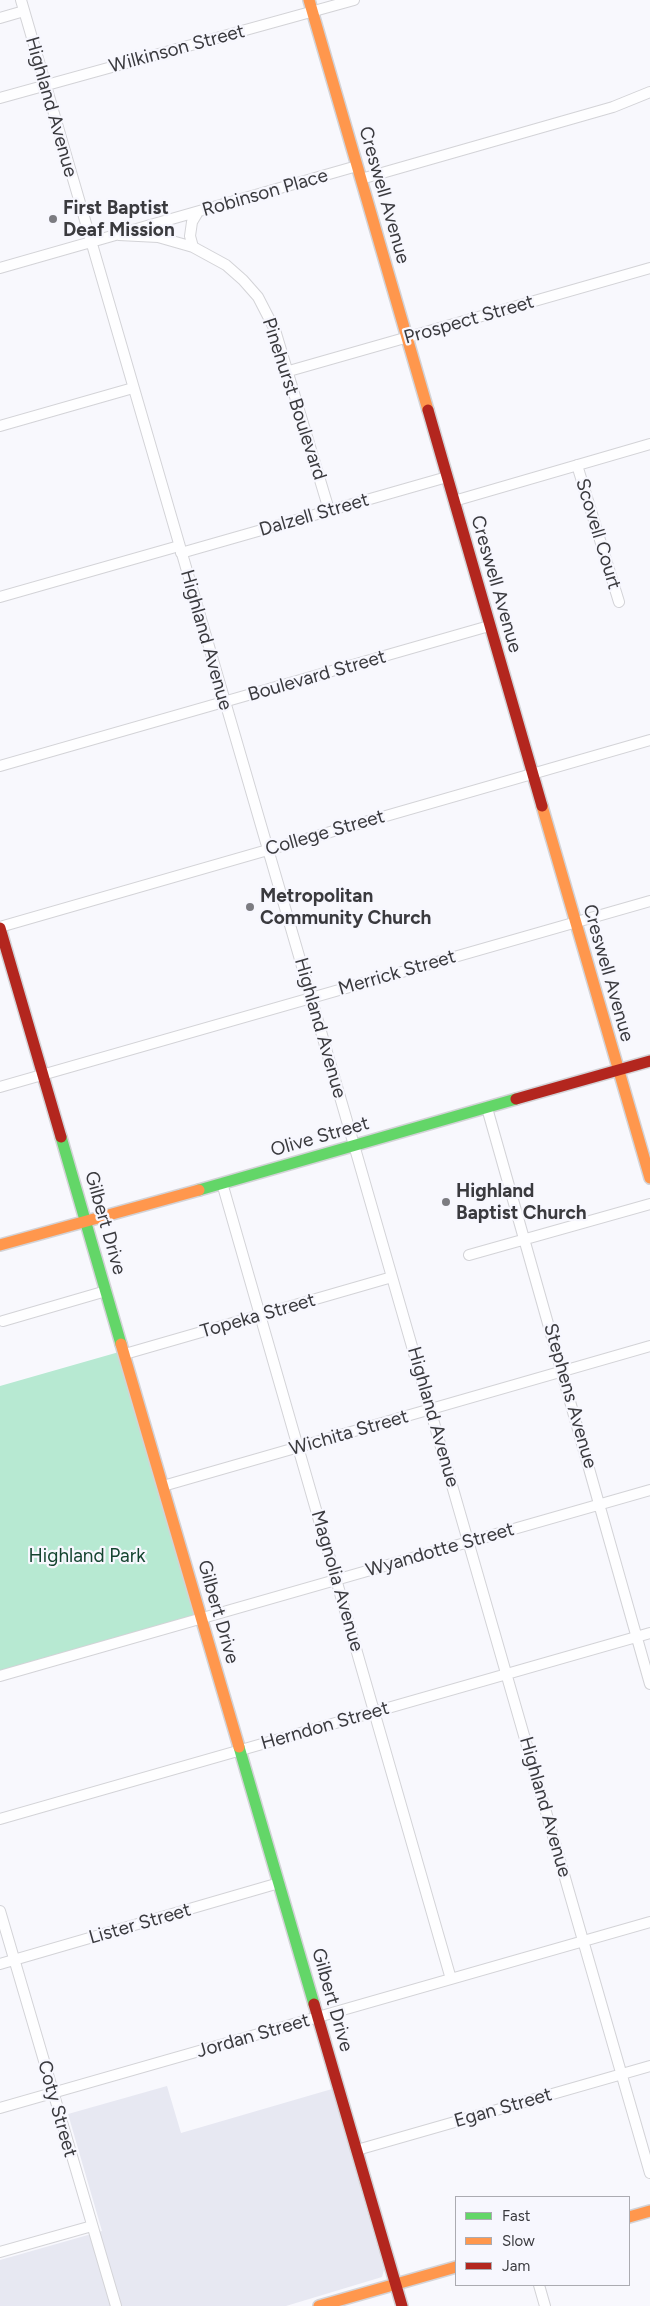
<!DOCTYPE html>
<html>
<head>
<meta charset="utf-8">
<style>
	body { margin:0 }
	#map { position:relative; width:650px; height:2306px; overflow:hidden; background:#f8f8fd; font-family:Figtree,sans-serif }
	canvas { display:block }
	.legend { position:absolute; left:455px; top:2196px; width:175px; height:90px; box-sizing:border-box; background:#f7f7fe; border:1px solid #ababb1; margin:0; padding:6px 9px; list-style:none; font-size:15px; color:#3a3a3e }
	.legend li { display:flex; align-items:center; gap:10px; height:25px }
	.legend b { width:25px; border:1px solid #ababb1 }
</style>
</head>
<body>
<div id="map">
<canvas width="650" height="2306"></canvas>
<ul class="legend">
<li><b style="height:6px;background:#63d668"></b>Fast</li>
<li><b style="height:6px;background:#ff974d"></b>Slow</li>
<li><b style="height:6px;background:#b3261e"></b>Jam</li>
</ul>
</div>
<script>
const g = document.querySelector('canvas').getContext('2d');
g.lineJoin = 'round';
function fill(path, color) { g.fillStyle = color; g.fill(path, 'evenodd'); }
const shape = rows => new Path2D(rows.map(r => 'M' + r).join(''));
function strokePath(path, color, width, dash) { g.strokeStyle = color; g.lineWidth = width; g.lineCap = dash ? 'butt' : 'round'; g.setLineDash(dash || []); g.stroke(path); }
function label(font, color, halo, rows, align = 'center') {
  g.font = font + ' Figtree,sans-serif'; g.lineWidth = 4.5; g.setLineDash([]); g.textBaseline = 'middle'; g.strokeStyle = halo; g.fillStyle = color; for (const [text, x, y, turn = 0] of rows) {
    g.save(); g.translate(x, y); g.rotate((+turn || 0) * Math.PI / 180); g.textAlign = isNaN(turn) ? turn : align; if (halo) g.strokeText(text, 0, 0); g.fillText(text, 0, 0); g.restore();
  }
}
const built = shape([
	[167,2086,181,2133,332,2089,384,2270,382,2277,286,2306,0,2306,0,2260,102,2231,68,2114]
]);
const green = shape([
	[119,1352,196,1617,0,1673,0,1386]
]);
const street = shape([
	[21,0,354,1145,650,2173],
	[0,18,24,11],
	[0,98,354,0],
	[361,179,613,107,650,92],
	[119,235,158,237,193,247,226,265,243,280,258,297,275,330,329,510],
	[193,247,190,236,192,222,198,212],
	[0,268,357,166],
	[289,371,650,268],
	[0,426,133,388],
	[577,465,619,602],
	[454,501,650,444],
	[181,553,447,477],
	[0,597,179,546],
	[0,766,489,626],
	[0,927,650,740],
	[0,1087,650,901],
	[487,1108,650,1684],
	[222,1183,451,1979],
	[469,1255,650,1204],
	[3,1321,106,1291],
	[125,1354,392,1277],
	[163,1486,650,1346],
	[0,1676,650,1490],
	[0,1819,650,1633],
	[0,1911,116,2306],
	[0,1964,279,1883],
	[0,2108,650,1922],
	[357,2150,650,2066],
	[0,2252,92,2226],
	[539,2285,545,2306]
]);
const fast = shape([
	[61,1137,121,1344],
	[199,1190,516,1099],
	[239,1747,314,2004]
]);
const slow = shape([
	[309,0,428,410],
	[542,806,650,1178],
	[0,1245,199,1190],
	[121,1344,239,1747],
	[629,2217,650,2211],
	[319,2306,456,2267]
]);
const jam = shape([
	[428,410,542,806],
	[0,928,61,1137],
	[516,1099,650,1061],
	[314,2004,402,2306]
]);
const markers = [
	[53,219,5,"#7c7c81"],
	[250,907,5,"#7c7c81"],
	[446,1202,5,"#7c7c81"]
];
const streetNames = [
	["Wilkinson Street",177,49,-15],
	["Highland Avenue",51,107,74],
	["Robinson Place",265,193,-16],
	["Creswell Avenue",384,195,74],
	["Prospect Street",469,320,-16],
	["Pinehurst Boulevard",294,399,72],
	["Dalzell Street",314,515,-16],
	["Scovell Court",598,534,73],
	["Creswell Avenue",496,584,74],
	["Highland Avenue",206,640,74],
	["Boulevard Street",317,676,-16],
	["College Street",325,833,-16],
	["Merrick Street",397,973,-16],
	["Creswell Avenue",608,973,74],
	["Highland Avenue",320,1028,74],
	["Olive Street",320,1137,-16],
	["Gilbert Drive",105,1223,74],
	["Topeka Street",258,1316,-16],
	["Stephens Avenue",570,1396,74],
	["Highland Avenue",433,1417,74],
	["Wichita Street",349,1433,-16],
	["Wyandotte Street",440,1550,-16],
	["Magnolia Avenue",337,1581,74],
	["Gilbert Drive",218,1612,74],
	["Herndon Street",325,1726,-16],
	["Highland Avenue",545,1807,74],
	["Lister Street",140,1924,-16],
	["Gilbert Drive",332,2000,74],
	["Jordan Street",253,2036,-16],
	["Egan Street",503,2108,-16],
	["Coty Street",57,2109,74]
];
const poiNames = [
	["First Baptist",63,208],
	["Deaf Mission",63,230],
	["Metropolitan",260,896],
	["Community Church",260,918],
	["Highland",456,1191],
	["Baptist Church",456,1213]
];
const parkNames = [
	["Highland Park",87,1556]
];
fill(built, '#e7e8f2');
fill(green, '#b7e9d2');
strokePath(street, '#d3d3d7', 12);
strokePath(fast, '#d3d3d7', 14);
strokePath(slow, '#d3d3d7', 14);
strokePath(jam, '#d3d3d7', 14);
strokePath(street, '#fefeff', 10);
strokePath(fast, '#63d668', 11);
strokePath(slow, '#ff974d', 11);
strokePath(jam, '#b3261e', 11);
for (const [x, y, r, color] of markers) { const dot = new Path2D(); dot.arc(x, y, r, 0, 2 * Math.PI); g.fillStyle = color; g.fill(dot); strokePath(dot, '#f7f7fe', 2); }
label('19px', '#3a3a3e', '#f7f7fe', streetNames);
label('bold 19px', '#3a3a3e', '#f7f7fe', poiNames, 'left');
label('19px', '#14442f', '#f7f7fe', parkNames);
</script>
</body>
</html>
